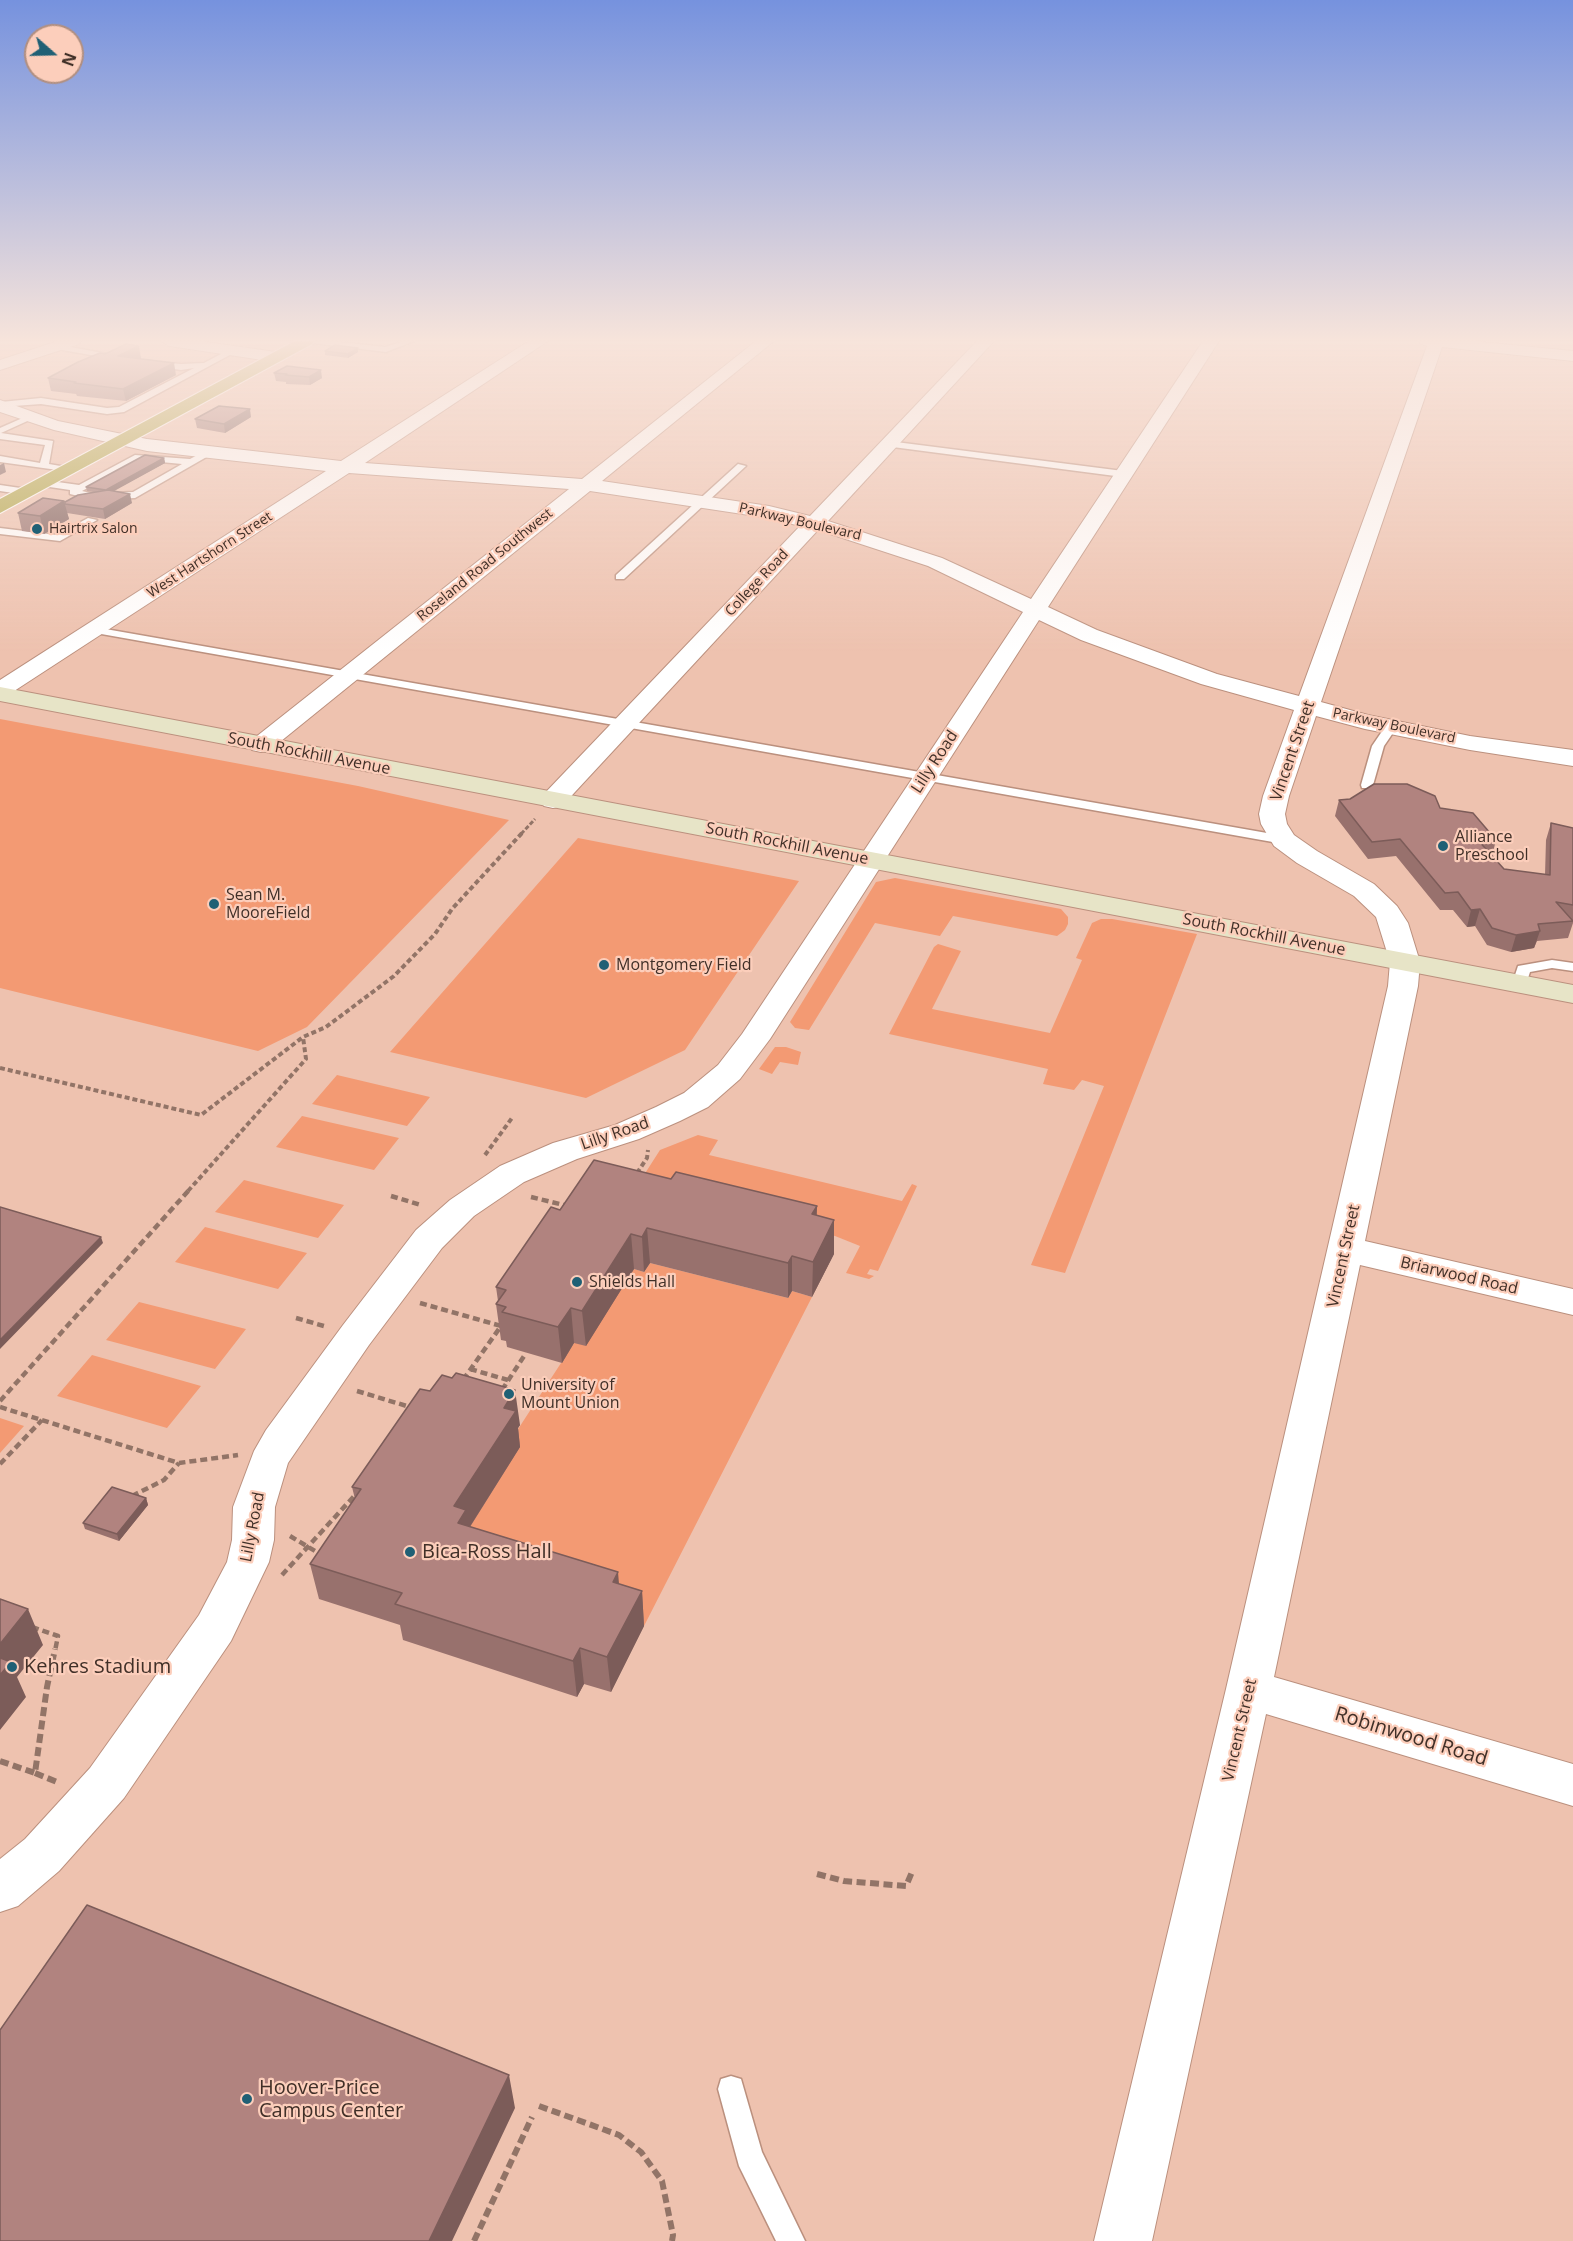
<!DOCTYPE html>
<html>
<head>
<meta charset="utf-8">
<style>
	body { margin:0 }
	#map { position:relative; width:1573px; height:2241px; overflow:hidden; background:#eec2af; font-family:"Open Sans",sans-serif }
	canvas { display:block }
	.north { position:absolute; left:24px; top:24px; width:60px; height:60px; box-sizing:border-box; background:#fccebb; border:2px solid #b18f80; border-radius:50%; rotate:110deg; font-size:16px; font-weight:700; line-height:24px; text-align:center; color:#413028 }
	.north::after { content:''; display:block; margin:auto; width:21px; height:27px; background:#206075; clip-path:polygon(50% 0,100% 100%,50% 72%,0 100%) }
</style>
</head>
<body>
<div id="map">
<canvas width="1573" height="2241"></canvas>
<div class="north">N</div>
</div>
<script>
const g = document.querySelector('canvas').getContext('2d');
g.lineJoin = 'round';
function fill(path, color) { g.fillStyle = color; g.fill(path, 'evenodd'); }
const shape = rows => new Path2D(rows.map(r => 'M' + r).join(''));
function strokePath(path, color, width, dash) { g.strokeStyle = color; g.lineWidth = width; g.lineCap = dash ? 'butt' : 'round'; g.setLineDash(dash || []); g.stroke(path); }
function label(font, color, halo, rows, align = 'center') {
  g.font = font + ' "Open Sans",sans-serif'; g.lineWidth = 4.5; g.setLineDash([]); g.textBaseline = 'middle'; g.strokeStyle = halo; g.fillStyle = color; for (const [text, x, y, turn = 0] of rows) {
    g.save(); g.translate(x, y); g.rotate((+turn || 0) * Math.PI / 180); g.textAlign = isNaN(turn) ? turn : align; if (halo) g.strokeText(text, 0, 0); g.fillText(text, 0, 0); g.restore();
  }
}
const green = shape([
	[0,719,358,786,509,820,307,1027,258,1051,0,988],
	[578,838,799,881,685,1050,586,1098,390,1052],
	[895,878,1061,909,1068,917,1068,924,1065,930,1057,936,953,916,940,936,875,923,809,1030,795,1028,790,1022,876,882],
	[1101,919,1112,919,1197,934,1065,1273,1031,1265,1104,1086,1082,1080,1074,1090,1043,1084,1048,1069,889,1034,934,947,938,944,961,951,932,1009,1050,1033,1082,960,1076,958,1092,923],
	[775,1047,786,1047,801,1052,798,1065,780,1062,772,1074,759,1069],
	[337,1075,430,1097,407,1126,312,1104],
	[302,1116,399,1138,374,1170,276,1147],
	[698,1135,718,1140,709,1155,902,1201,912,1184,917,1186,878,1271,870,1269,867,1274,874,1276,869,1279,846,1273,860,1246,835,1236,635,1189,660,1150],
	[244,1180,344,1205,318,1238,215,1212],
	[205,1227,307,1253,278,1289,175,1262],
	[650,1263,788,1298,792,1291,812,1297,644,1626,616,1617,460,1542,509,1443,574,1343,634,1269,644,1272],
	[139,1302,246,1329,215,1369,106,1340],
	[92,1355,201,1386,167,1428,57,1396],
	[0,1418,24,1426,0,1453]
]);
const pathFar3 = shape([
	[521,834,535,819]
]);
const pathFar2 = shape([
	[0,1068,201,1115,303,1037,326,1027,394,976,435,934,452,909,522,833],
	[485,1155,512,1118],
	[637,1173,647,1158,648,1150],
	[188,1191,306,1059,303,1037]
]);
const pathFar1 = shape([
	[391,1196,421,1205],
	[531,1197,568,1206],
	[420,1303,501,1326,463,1380],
	[296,1318,324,1326],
	[470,1369,508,1380],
	[502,1390,526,1353],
	[357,1391,410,1407],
	[0,1401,189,1190],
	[0,1407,179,1463,238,1455],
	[0,1464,42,1420],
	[132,1496,164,1480,179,1463],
	[290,1536,320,1554],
	[282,1575,356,1494],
	[32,1627,58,1636,55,1651]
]);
const path = shape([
	[0,1761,35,1773,47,1687,55,1649],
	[35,1773,57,1782],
	[817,1874,844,1881,906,1886,912,1872],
	[539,2106,619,2135,641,2152,662,2181,673,2235,672,2241],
	[474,2241,532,2117]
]);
const lane = shape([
	[309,341,330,341,385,347,404,341,414,341,386,352,313,343,309,341],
	[54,344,119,356,123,358,119,360,51,348,50,346,54,344],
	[232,348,239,350,124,412,107,414,41,404,0,407,1,402,41,398,107,408,119,407,194,368,181,370,152,366,149,365,149,361,181,364,204,363,232,348],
	[27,416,34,418,1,433,53,441,49,464,72,468,72,472,0,462,0,456,40,463,45,445,0,439,0,428,27,416],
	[888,441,1123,471,1128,474,1123,477,885,446,883,444,888,441],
	[207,450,210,451,210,455,135,498,95,500,70,494,70,490,43,486,38,483,43,480,79,485,135,455,190,459,207,450],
	[140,460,182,464,133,492,95,494,82,491,140,460],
	[738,464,746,466,624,579,616,579,616,575,738,464],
	[0,485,27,489,32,492,27,495,0,491,0,485],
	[88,518,97,520,60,541,0,534,0,528,57,535,88,518],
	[94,627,1284,836,1291,840,1284,844,90,632,88,630,94,627],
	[1391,723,1397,727,1384,746,1373,785,1372,788,1362,788,1361,785,1372,746,1387,724,1391,723],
	[1552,960,1573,963,1573,971,1552,968,1530,972,1525,987,1515,987,1512,984,1518,966,1552,960],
	[731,2076,741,2079,762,2152,805,2241,776,2241,739,2166,718,2089,721,2079,731,2076]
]);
const street = shape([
	[58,341,81,341,79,344,0,370,0,360,58,341],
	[161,341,199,341,276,352,284,357,276,362,169,346,161,341],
	[529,341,548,341,365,463,582,479,756,341,774,341,602,481,769,506,810,516,977,341,994,341,828,521,942,558,1031,599,1203,341,1219,341,1048,607,1097,630,1217,674,1299,696,1427,346,1421,344,1419,341,1471,341,1573,351,1573,361,1442,347,1321,702,1368,715,1470,736,1573,750,1573,766,1470,750,1365,729,1316,716,1289,796,1285,814,1287,824,1294,835,1317,851,1374,884,1397,906,1408,923,1420,962,1418,986,1365,1241,1573,1289,1573,1315,1360,1265,1274,1677,1573,1764,1573,1806,1266,1714,1152,2241,1094,2241,1226,1689,1388,986,1390,962,1376,917,1354,896,1297,863,1274,846,1261,824,1259,814,1263,796,1294,710,1201,684,1081,640,1039,620,770,1039,740,1079,708,1107,680,1121,639,1139,577,1159,524,1182,474,1216,442,1248,369,1345,288,1463,275,1507,274,1540,269,1562,231,1641,124,1798,59,1871,18,1906,0,1912,0,1859,25,1839,90,1768,199,1615,227,1562,232,1540,233,1507,254,1451,266,1430,343,1325,416,1230,450,1200,500,1166,553,1143,615,1125,656,1107,684,1093,718,1065,742,1034,1023,612,928,566,818,530,562,806,553,808,544,806,540,800,544,794,800,526,769,518,590,491,270,750,261,752,252,750,249,745,252,740,569,489,349,473,8,695,0,697,0,680,326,471,147,451,54,430,0,412,0,400,58,421,147,439,341,461,529,341]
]);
const secondary = shape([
	[0,687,1573,985,1573,1003,0,701,0,687]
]);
const highway = shape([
	[295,341,314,341,312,344,0,513,0,499,295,341]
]);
const wall = shape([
	[325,351,358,352,348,358,325,355],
	[141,358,139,359,176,375,126,401,77,396,76,394,51,391,48,378],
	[274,373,322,378,310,385,286,384,286,382,276,381],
	[251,417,225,433,197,428,195,419],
	[164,458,165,463,113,491,132,503,105,519,67,513,69,519,44,534,22,531,18,513,65,502,93,492,87,491,86,487],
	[1339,800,1440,808,1496,840,1492,856,1504,869,1545,875,1546,840,1551,823,1573,828,1573,923,1568,938,1537,941,1534,948,1511,952,1487,945,1475,926,1467,927,1453,910,1440,910,1396,856,1368,859,1335,816],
	[671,1179,817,1206,816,1215,834,1254,812,1297,792,1291,788,1298,650,1263,644,1272,634,1269,586,1346,574,1343,562,1363,507,1347,506,1341,501,1340,496,1304,498,1301,496,1287,560,1210],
	[430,1391,520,1425,518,1428,520,1447,470,1527,619,1584,642,1591,644,1626,611,1692,584,1684,577,1697,403,1640,400,1625,319,1599,310,1564,355,1499,352,1487],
	[146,1498,148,1505,119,1541,85,1529,83,1523]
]);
const shadedWall = shape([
	[139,346,141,358,120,368,118,356],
	[358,348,358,352,348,358,348,354],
	[174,363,176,375,126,401,123,389],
	[321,370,322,378,310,385,309,377],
	[250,409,251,417,225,433,224,424],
	[164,458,165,463,107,495,106,490],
	[4,463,6,472,0,475,0,465],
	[130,494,132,503,105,519,103,509],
	[64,501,69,519,44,534,40,516],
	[1480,909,1475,926,1467,927,1471,910],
	[1540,931,1534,948,1511,952,1516,935],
	[817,1206,816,1241,812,1214],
	[834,1220,834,1254,812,1297,813,1262],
	[647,1228,650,1263,644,1272,642,1237],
	[631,1234,634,1269,586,1346,582,1311],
	[101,1237,103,1243,0,1349,0,1340],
	[792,1256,792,1291,788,1298,788,1263],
	[571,1308,574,1343,562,1363,558,1327],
	[515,1390,520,1425,518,1428,520,1447,469,1528,464,1558,454,1506,504,1408],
	[146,1498,148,1505,119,1541,117,1534],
	[618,1572,621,1608,613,1582],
	[642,1591,644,1626,611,1692,607,1657],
	[28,1609,43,1645,17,1677,26,1697,0,1730,0,1644],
	[580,1648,584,1684,577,1697,573,1661],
	[509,2075,515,2108,452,2241,429,2241]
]);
const building = shape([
	[126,344,139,346,118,356,174,363,123,389,74,383,76,382,48,378,78,362,100,353,105,354,126,344],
	[335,345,358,348,348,354,325,351,335,345],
	[287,366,321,370,309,377,285,375,287,374,274,373,287,366],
	[219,406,250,409,224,424,195,419,219,406],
	[145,455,164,458,106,490,86,487,145,455],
	[108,490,130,494,103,509,65,504,65,502,78,495,108,490],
	[43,498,64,501,40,516,18,513,43,498],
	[1374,784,1407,784,1435,796,1440,808,1473,813,1496,840,1476,838,1504,869,1550,875,1551,823,1573,828,1573,905,1556,902,1573,921,1538,924,1540,931,1516,935,1492,928,1480,909,1471,910,1458,892,1445,893,1400,839,1372,842,1339,800,1350,799,1374,784],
	[594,1160,671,1179,676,1172,817,1206,812,1214,834,1220,813,1262,792,1256,788,1263,647,1228,642,1237,631,1234,582,1311,571,1308,558,1327,502,1312,506,1307,496,1304,506,1290,496,1287,551,1207,560,1210,594,1160],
	[0,1207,101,1237,0,1340,0,1207],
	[456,1373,515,1390,504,1408,516,1411,454,1506,466,1510,458,1523,618,1572,613,1582,642,1591,607,1657,580,1648,573,1661,395,1604,402,1593,310,1564,361,1489,352,1487,420,1389,430,1391,442,1375,452,1378,456,1373],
	[112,1487,146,1498,117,1534,83,1523,112,1487],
	[0,1599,28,1609,0,1644,0,1599],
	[0,1658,11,1662,0,1675,0,1658],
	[87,1905,509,2075,429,2241,0,2241,0,2030,87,1905]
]);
const markers = [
	[37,529,6,"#206075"],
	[1443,846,6,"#206075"],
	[214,904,6,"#206075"],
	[604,965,6,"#206075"],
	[577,1282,6,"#206075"],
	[509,1394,6,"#206075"],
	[410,1552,6,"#206075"],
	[12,1667,6,"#206075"],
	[247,2099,6,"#206075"]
];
const farStreetnames = [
	["Parkway Boulevard",800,522,13],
	["West Hartshorn Street",210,555,-33],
	["Roseland Road Southwest",485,565,-39],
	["College Road",757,583,-47],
	["Parkway Boulevard",1394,726,12]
];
const farPoinames = [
	["Hairtrix Salon",49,529]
];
const streetNames = [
	["Vincent Street",1293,751,-71],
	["South Rockhill Avenue",309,754,11],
	["Lilly Road",935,762,-57],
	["South Rockhill Avenue",787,844,11],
	["South Rockhill Avenue",1264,935,11],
	["Lilly Road",615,1134,-19],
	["Vincent Street",1344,1256,-78],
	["Briarwood Road",1459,1276,13],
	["Lilly Road",253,1527,-79],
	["Vincent Street",1240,1730,-77]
];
const poiNames = [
	["Alliance",1455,837],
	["Preschool",1455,855],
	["Sean M.",226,895],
	["MooreField",226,913],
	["Montgomery Field",616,965],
	["Shields Hall",589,1282],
	["University of",521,1385],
	["Mount Union",521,1403]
];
const nearPoinames = [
	["Bica-Ross Hall",422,1552],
	["Kehres Stadium",24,1667],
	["Hoover-Price",259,2088],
	["Campus Center",259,2111]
];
const nearStreetnames = [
	["Robinwood Road",1411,1737,17]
];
fill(green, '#f39a73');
strokePath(lane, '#bb907e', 3);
strokePath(street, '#bb907e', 2);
strokePath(secondary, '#bb907e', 2);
strokePath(highway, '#fff', 2);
strokePath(pathFar3, '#927467', 3, [4.5, 2]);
strokePath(pathFar2, '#927467', 4, [5, 3]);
strokePath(pathFar1, '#927467', 4.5, [7, 4]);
strokePath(path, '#927467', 6, [9, 4.5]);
fill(lane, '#fff');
fill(street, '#fff');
fill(secondary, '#e7e4c7');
fill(highway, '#aea543');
fill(wall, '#98716d');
fill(shadedWall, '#7c5c59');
fill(building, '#b1837f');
strokePath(building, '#7c5c59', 1.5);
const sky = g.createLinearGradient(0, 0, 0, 654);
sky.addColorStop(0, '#7692de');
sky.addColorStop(0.52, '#f7e4db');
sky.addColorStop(1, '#f7e4db00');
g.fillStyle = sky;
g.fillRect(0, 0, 1573, 654);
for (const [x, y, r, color] of markers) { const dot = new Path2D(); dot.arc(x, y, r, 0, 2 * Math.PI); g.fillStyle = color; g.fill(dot); strokePath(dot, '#fccebb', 2); }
label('14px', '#413028', '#fccebb', farStreetnames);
label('14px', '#413028', '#fccebb', farPoinames, 'left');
label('16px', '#413028', '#fccebb', streetNames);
label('16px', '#413028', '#fccebb', poiNames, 'left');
label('20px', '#413028', '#fccebb', nearPoinames, 'left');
label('20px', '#413028', '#fccebb', nearStreetnames);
</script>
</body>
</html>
